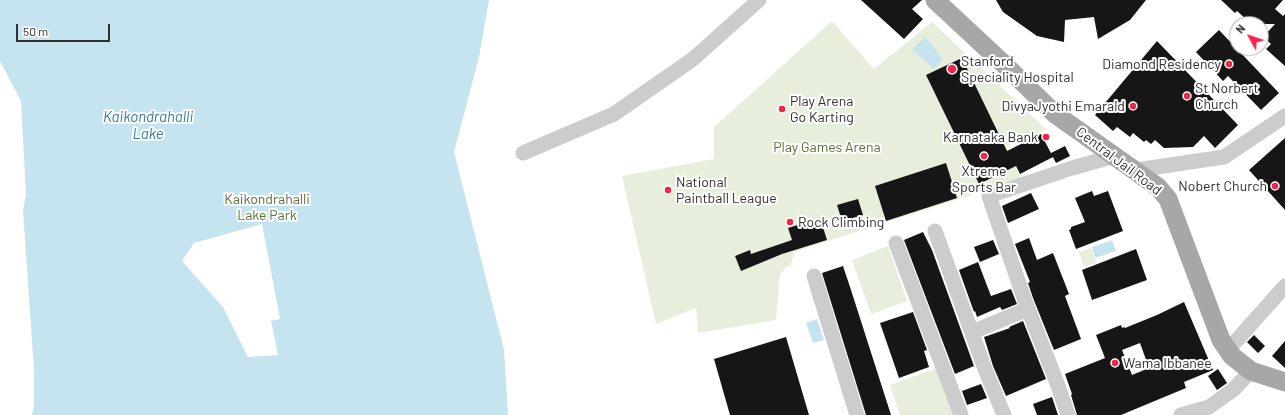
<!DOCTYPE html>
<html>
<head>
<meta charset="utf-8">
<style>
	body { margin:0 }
	#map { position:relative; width:1285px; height:415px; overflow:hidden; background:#fff; font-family:Barlow,sans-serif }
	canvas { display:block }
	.north { position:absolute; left:1229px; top:16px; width:40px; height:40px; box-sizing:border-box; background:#fff; border:1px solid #acacac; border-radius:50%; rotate:310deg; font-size:11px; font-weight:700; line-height:16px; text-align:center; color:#2f2f2f }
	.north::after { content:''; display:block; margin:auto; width:14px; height:18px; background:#f6224a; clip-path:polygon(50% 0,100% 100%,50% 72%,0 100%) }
	.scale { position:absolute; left:16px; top:24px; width:94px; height:18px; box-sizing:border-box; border:2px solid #2f2f2f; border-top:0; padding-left:5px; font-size:12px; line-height:14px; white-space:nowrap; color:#2f2f2f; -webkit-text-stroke:3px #fff; paint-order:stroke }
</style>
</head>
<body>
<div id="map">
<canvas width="1285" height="415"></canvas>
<div class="north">N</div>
<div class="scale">50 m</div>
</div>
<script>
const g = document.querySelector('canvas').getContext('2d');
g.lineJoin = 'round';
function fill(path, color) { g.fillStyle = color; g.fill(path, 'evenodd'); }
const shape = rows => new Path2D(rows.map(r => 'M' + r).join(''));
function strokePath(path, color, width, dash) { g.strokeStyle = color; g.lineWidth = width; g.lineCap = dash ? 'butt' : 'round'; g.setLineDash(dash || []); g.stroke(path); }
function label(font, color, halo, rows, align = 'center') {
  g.font = font + ' Barlow,sans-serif'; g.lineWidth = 4; g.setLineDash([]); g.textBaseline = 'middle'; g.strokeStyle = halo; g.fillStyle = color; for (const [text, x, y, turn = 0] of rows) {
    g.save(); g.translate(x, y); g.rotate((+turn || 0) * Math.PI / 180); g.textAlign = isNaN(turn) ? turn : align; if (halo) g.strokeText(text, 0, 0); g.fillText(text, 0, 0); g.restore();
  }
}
const green = shape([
	[832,21,874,69,932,22,1046,129,1006,147,1021,179,794,252,791,265,785,268,780,275,776,320,698,333,696,308,656,324,622,176,714,159,714,127],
	[888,246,907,301,871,314,852,260],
	[1091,248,1096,263,1084,267,1079,252],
	[937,368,953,415,900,415,890,385]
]);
const water = shape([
	[0,0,489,0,479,57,454,152,504,350,508,415,32,415,34,406,34,371,23,210,26,195,21,101,0,61],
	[262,224,280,319,271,321,278,355,248,357,223,307,182,261,194,243],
	[925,37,943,59,934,69,912,50],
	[1112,240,1116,251,1095,258,1092,247],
	[817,319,824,340,813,343,806,323]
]);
const building = shape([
	[861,0,922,0,912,9,923,19,904,39],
	[996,0,1146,0,1130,20,1098,39,1094,17,1065,20,1064,42,1037,36,1003,12],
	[1221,0,1283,0,1275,9,1283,16,1285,14,1285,66,1266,49,1271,44,1263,37,1275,24,1257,24,1252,19,1249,22,1237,11,1235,13],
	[1219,30,1279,93,1261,110,1228,76,1223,81,1196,52],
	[1157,41,1238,125,1215,148,1204,136,1193,147,1164,148,1155,140,1151,144,1146,140,1144,142,1133,133,1130,137,1117,127,1113,131,1095,115],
	[962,58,1007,151,1041,134,1053,157,1020,174,1016,166,979,184,926,75],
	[1285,138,1285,210,1249,170],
	[1065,146,1070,156,1056,163,1051,153],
	[946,163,957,198,886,221,875,186],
	[1092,191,1094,196,1108,191,1123,231,1076,249,1069,230,1071,229,1071,227,1085,222,1075,198],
	[1031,193,1039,209,1008,223,1002,206],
	[858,199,863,215,842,221,837,205],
	[820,218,827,240,782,254,741,271,735,256,750,250,751,254,792,240,788,228],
	[923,232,932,250,974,366,955,374,904,240],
	[1029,238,1037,260,1053,253,1069,294,1065,296,1081,339,1054,350,1033,298,1028,283,1030,282,1015,244],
	[993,240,999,254,980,262,974,247],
	[1136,249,1147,280,1092,300,1082,270],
	[978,262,991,296,1011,289,1017,304,1002,310,1000,307,977,317,975,311,974,312,959,270],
	[843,266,851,290,891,415,866,415,822,273],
	[1184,302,1213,370,1184,382,1186,388,1121,415,1077,415,1071,395,1072,394,1065,374,1105,358,1096,335,1121,325,1122,328,1124,327,1125,328,1157,315],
	[1140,343,1149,368,1132,375,1122,350],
	[913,312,927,350,924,351,929,367,899,378,880,323],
	[1023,321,1046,379,1006,396,993,366,984,337,1010,328,1009,327],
	[1254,335,1265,346,1258,353,1247,342],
	[786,337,809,415,730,415,714,359],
	[1285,341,1285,368,1272,356],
	[1218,369,1227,383,1217,390,1208,376],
	[981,384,987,398,967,405,962,391],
	[1052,397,1058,415,1037,415,1033,404]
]);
const minor = shape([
	[523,153,614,114,693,59,759,0],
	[1136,170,1224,157,1285,116],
	[935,231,985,369,1004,415],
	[896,243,961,415],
	[814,276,857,415],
	[972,332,1028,309],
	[1228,350,1285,286],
	[1068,415,1057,383,1025,301,989,196,1072,168,1115,156],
	[1181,415,1209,407,1233,390,1251,371]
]);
const major = shape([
	[935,0,1008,68,1055,114,1158,187,1168,199,1221,340,1232,356,1251,371,1285,382]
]);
const markers = [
	[1229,64,4,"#f6224a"],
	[952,69,5,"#f6224a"],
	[1187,96,4,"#f6224a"],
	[1133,106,4,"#f6224a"],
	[782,109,4,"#f6224a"],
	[1046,137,4,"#f6224a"],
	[984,156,4,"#f6224a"],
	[1275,186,4,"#f6224a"],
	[668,190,4,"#f6224a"],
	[790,222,4,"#f6224a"],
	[1115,363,4,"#f6224a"]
];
const poiNames = [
	["Stanford",961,61],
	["Speciality Hospital",961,77],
	["Diamond Residency",1221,64,"right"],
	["St Norbert",1195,88],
	["Church",1195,104],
	["Play Arena",790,101],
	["Go Karting",790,117],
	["DivyaJyothi Emarald",1125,106,"right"],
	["Karnataka Bank",1038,137,"right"],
	["Xtreme",984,171,"center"],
	["Sports Bar",984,187,"center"],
	["National",676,182],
	["Paintball League",676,198],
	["Nobert Church",1267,186,"right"],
	["Rock Climbing",798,222],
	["Wama Ibbanee",1123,363]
];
const parkNames = [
	["Play Games Arena",827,147],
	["Kaikondrahalli",267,199],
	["Lake Park",267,215]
];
const streetNames = [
	["Central Jail Road",1119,161,37]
];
const waterNames = [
	["Kaikondrahalli",148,117],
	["Lake",148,134]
];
fill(green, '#e7eedc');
fill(water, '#c6e4ef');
fill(building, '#161616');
strokePath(minor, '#ccc', 15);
strokePath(major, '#a7a7a7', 19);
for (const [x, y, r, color] of markers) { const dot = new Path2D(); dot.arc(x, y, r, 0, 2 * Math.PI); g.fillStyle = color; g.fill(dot); strokePath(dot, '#fff', 1.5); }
label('14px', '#2f2f2f', '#fff', poiNames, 'left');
label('14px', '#586f38', '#fff', parkNames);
label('14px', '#2f2f2f', '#fff', streetNames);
label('italic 15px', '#357e99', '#fff', waterNames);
</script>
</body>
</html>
